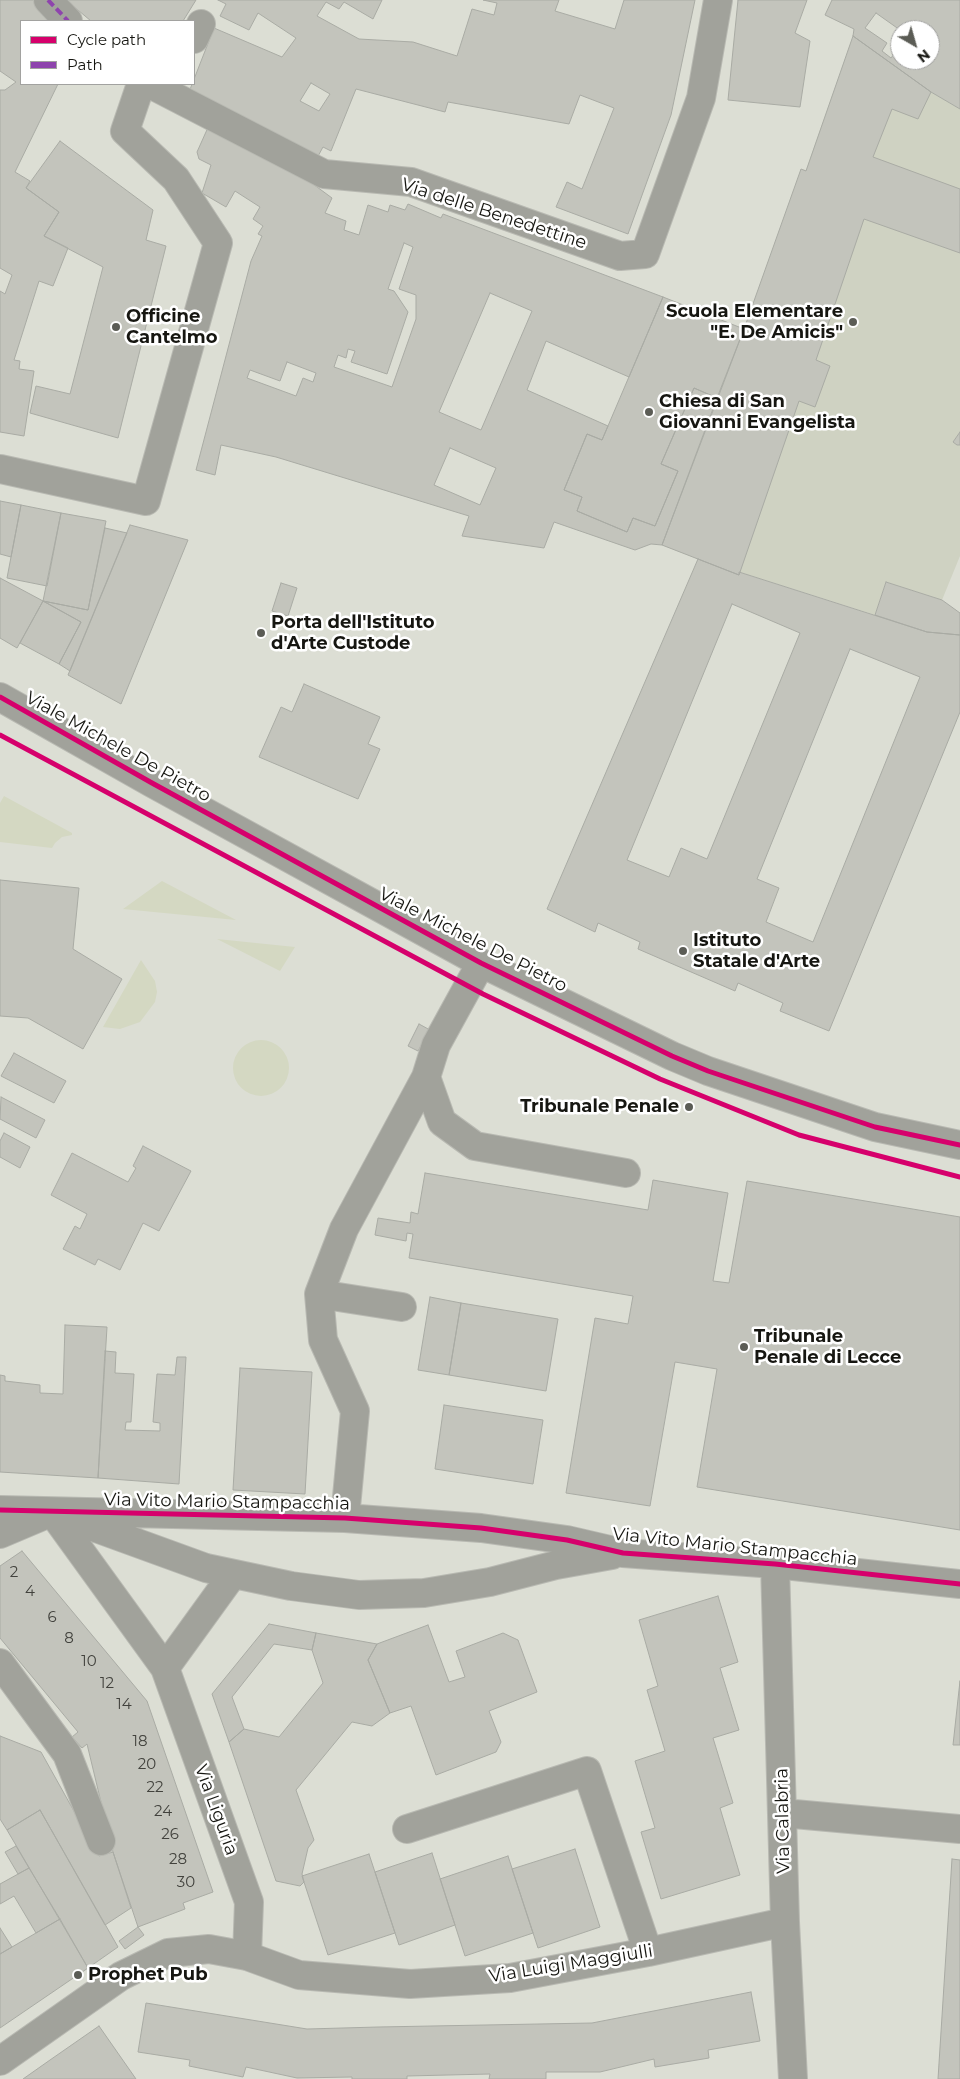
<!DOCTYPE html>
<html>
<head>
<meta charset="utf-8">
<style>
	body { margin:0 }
	#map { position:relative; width:960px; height:2079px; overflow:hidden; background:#dcded4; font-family:Montserrat,sans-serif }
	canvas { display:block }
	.legend { position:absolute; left:20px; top:20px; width:175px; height:65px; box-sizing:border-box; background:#fff; border:1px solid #a2a2a0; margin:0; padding:6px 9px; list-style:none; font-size:15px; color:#161611 }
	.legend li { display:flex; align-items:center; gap:10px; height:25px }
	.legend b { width:25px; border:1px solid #a2a2a0 }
	.north { position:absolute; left:890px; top:20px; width:50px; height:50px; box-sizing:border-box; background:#fff; border:1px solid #a2a2a0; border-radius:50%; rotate:142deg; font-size:14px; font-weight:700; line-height:20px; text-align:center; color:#161611 }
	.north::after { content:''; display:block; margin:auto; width:18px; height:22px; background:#5b5c55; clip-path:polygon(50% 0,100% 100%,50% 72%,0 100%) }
</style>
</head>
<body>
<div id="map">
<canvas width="960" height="2079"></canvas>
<ul class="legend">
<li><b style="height:6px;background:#d6006c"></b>Cycle path</li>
<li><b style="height:6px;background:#8e44ad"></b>Path</li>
</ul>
<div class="north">N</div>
</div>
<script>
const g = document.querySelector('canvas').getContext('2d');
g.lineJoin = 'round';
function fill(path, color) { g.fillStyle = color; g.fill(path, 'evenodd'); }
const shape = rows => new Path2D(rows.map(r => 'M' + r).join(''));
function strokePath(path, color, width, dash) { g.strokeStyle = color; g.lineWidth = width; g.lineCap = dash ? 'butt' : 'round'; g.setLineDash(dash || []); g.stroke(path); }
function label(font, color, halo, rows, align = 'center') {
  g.font = font + ' Montserrat,sans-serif'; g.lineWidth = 5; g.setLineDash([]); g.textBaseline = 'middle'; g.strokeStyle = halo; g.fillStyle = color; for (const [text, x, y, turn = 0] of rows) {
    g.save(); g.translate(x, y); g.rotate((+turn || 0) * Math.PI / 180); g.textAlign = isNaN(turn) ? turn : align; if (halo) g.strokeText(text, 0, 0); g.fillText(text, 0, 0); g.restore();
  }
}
const built = shape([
	[853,36,931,92,960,109,960,432,953,442,960,445,960,556,942,600,886,582,875,615,698,559,662,545,744,329,801,169,806,170]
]);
const green = shape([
	[4,796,72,833,72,835,62,837,55,843,52,848,0,842,0,803],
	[162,881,236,920,123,909],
	[217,939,295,947,280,971],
	[141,960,155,981,157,992,155,1002,140,1022,120,1029,103,1027],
	'233 1068a28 28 0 1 1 56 0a28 28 0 1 1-56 0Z'
]);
const building = shape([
	[0,0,36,0,56,21,21,21,21,84,58,84,15,172,30,181,26,188,59,212,44,236,68,248,53,286,39,281,14,360,20,361,19,369,34,371,24,436,0,432,0,291,5,294,12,275,0,268,0,90,5,90,16,82,0,71,0,0],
	[66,0,196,0,183,21,91,21,66,0],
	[218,0,382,0,373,19,344,2,339,9,326,2,317,16,359,39,413,42,457,56,472,9,494,15,497,3,483,0,559,0,555,11,615,29,624,0,695,0,671,115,628,234,556,207,567,182,582,189,614,108,580,95,569,124,448,102,445,112,356,89,331,151,323,147,317,158,189,92,214,28,282,57,296,38,258,13,249,30,220,16,226,4,218,0],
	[311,83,330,94,319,111,300,101,311,83],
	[738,0,807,0,795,33,810,41,800,107,728,100,738,0],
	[832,0,960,0,960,109,931,92,853,36,854,29,825,15,832,0],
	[876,13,900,30,930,30,930,60,900,60,900,46,891,58,882,51,887,43,865,28,876,13],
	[853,36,931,92,918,119,892,109,873,157,960,189,960,253,864,219,816,360,830,366,815,407,799,401,739,575,662,545,744,329,801,169,806,171,853,36],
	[210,123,313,184,332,198,325,213,346,221,344,230,359,235,368,205,388,212,390,205,405,210,408,204,441,218,443,214,663,297,629,377,546,341,527,390,608,426,602,440,587,434,564,490,582,497,577,511,627,532,633,518,655,526,678,471,661,464,694,388,717,398,662,545,651,544,635,550,554,522,544,548,462,536,469,516,276,457,221,445,215,475,196,470,251,261,262,236,258,234,263,226,253,219,260,207,235,191,226,207,202,193,211,165,199,159,197,152,210,123],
	[404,243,413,247,399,289,416,295,416,319,392,387,334,367,338,355,346,358,348,349,355,351,351,362,387,374,408,312,394,291,388,289,404,243],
	[490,293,532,311,481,430,439,412,490,293],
	[287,362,316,373,313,382,303,378,296,396,247,378,250,370,280,381,287,362],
	[450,448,496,468,480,505,434,485,450,448],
	[60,141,153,210,146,240,166,246,118,438,30,413,36,386,70,394,103,267,44,236,59,212,26,188,60,141],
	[663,297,744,329,717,398,694,388,661,464,678,471,655,526,633,518,627,532,577,511,582,497,564,490,587,434,602,440,663,297],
	[960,432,960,445,957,445,953,442,960,432],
	[0,501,21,505,11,557,0,554,0,501],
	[21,505,61,513,47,586,7,578,21,505],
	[61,513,106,521,88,610,43,601,61,513],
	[130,525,188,540,121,704,68,675,130,525],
	[105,528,127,533,70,671,59,664,81,622,43,601,88,610,105,528],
	[698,559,739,575,739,572,927,632,960,635,960,712,829,1031,780,1011,783,1003,738,983,735,991,638,949,640,942,598,923,595,932,547,909,698,559],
	[732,604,800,633,707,859,681,848,669,877,627,860,732,604],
	[850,649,920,677,813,942,766,922,779,888,757,879,850,649],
	[0,578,43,601,17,648,0,638,0,578],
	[886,582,942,600,960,613,960,635,927,632,875,615,886,582],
	[281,583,297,588,288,616,272,611,281,583],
	[43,601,81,622,59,664,20,643,43,601],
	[304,684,380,717,368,744,380,749,358,799,259,757,281,707,292,712,304,684],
	[0,880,79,888,73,949,122,979,83,1049,28,1018,0,1016,0,880],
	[419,1024,430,1030,418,1051,408,1046,419,1024],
	[14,1053,66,1081,54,1103,1,1076,14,1053],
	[1,1097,45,1120,36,1138,0,1119,1,1097],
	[4,1133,30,1147,20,1168,0,1157,0,1141,4,1133],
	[143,1146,191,1171,159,1231,143,1223,120,1270,98,1259,95,1265,63,1249,75,1226,80,1229,87,1214,51,1195,72,1153,128,1182,136,1168,133,1166,143,1146],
	[425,1173,648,1210,653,1180,728,1193,713,1281,729,1283,747,1181,960,1217,960,1530,697,1487,717,1369,675,1362,650,1506,566,1493,595,1318,628,1324,633,1296,409,1258,413,1234,407,1233,406,1241,375,1235,378,1218,410,1223,411,1212,418,1214,425,1173],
	[430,1297,461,1303,449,1375,418,1370,430,1297],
	[461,1303,558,1319,546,1391,449,1375,461,1303],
	[65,1325,107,1327,98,1478,0,1472,0,1375,5,1376,5,1381,40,1385,40,1393,63,1394,65,1325],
	[105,1351,116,1352,115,1373,134,1374,131,1422,126,1422,125,1430,160,1431,160,1423,153,1422,157,1374,175,1375,177,1357,186,1357,179,1484,98,1478,105,1351],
	[240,1368,312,1372,305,1494,233,1490,240,1368],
	[444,1405,543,1420,533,1484,435,1469,444,1405],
	[22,1551,147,1701,213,1892,183,1903,185,1909,138,1927,113,1852,87,1744,82,1748,72,1737,78,1732,0,1638,0,1566,22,1551],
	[718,1596,738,1662,720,1668,739,1730,713,1738,733,1803,720,1808,740,1875,661,1899,641,1832,655,1828,635,1761,665,1751,647,1690,658,1686,639,1620,718,1596],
	[269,1624,316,1633,312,1650,274,1644,232,1697,244,1729,229,1742,212,1694,269,1624],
	[428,1625,449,1682,465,1677,456,1651,503,1633,518,1640,537,1692,489,1711,501,1742,496,1752,436,1775,411,1706,390,1713,368,1660,377,1644,428,1625],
	[316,1633,377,1644,368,1660,390,1713,372,1726,352,1722,296,1790,314,1840,308,1848,302,1874,304,1882,300,1886,276,1881,229,1742,244,1729,279,1737,323,1683,312,1650,316,1633],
	[960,1681,960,1745,953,1745,960,1681],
	[0,1736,41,1752,99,1856,113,1852,131,1908,105,1925,40,1810,7,1830,0,1819,0,1736],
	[40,1810,118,1947,88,1968,7,1830,40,1810],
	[16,1846,29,1868,18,1874,5,1852,16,1846],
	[575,1849,600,1927,538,1948,512,1869,575,1849],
	[432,1853,455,1925,399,1945,375,1872,432,1853],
	[369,1854,395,1933,328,1955,302,1876,369,1854],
	[508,1856,533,1933,465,1956,440,1879,508,1856],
	[952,1859,960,1860,960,2079,938,2079,952,1859],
	[29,1868,60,1919,36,1933,14,1896,0,1904,0,1884,29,1868],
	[60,1919,88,1968,0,2028,0,1954,60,1919],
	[138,1927,144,1935,125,1949,119,1941,138,1927],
	[0,1928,12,1947,0,1954,0,1928],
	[751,1992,760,2041,708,2050,709,2058,655,2067,654,2059,600,2072,546,2072,546,2079,489,2079,490,2074,407,2076,407,2079,352,2079,352,2077,297,2078,246,2067,243,2077,189,2066,190,2060,138,2052,146,2003,307,2029,378,2027,592,2023,751,1992],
	[99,2026,136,2079,23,2079,50,2060,99,2026]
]);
const minor = shape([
	[48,0,68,21],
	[194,39,201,24],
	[150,84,324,174,411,182,620,256,645,254,701,98,718,0],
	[0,469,146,501,218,243,176,179,125,131,141,84],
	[0,697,152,783,481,963,672,1056,708,1071,875,1127,960,1145],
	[481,963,436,1045,426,1077,442,1122,475,1146,626,1173],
	[319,1294,402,1307],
	[0,1510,345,1518,481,1528,567,1540,623,1553,775,1564,960,1584],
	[52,1512,165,1668,249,1902,247,1956],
	[345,1518,355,1411,323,1340,319,1294,344,1229,426,1077],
	[0,1534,52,1512,206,1568,291,1586,359,1595,424,1593,490,1582,556,1565,612,1555],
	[775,1564,785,1922,793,2079],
	[0,1663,67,1754,101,1841],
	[165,1668,233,1574],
	[783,1813,960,1829],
	[407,1829,587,1771,648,1952],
	[0,2061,121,1976,168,1953,209,1949,247,1956,299,1975,410,1984,510,1978,648,1952,785,1922]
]);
const quiet = shape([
	[48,0,68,21]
]);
const cycleway = shape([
	[0,697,152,783,481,963,672,1056,708,1071,875,1127,960,1145],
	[0,735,483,994,660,1079,799,1135,960,1177],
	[0,1510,345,1518,481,1528,567,1540,623,1553,775,1564,960,1584]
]);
const markers = [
	[853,322,5,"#5b5c55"],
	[116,327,5,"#5b5c55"],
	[649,412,5,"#5b5c55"],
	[261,633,5,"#5b5c55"],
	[683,951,5,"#5b5c55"],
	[689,1107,5,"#5b5c55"],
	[744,1347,5,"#5b5c55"],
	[78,1975,5,"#5b5c55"]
];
const numberNames = [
	["2",14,1573],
	["4",30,1592],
	["6",52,1618],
	["8",69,1639],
	["10",89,1662],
	["12",107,1684],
	["14",124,1705],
	["18",140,1742],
	["20",147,1765],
	["22",155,1788],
	["24",163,1812],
	["26",170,1835],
	["28",178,1860],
	["30",186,1883]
];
const streetNames = [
	["Via delle Benedettine",494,214,18],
	["Viale Michele De Pietro",118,747,29],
	["Viale Michele De Pietro",473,940,27],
	["Via Vito Mario Stampacchia",227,1502,1],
	["Via Vito Mario Stampacchia",735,1547,6],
	["Via Liguria",216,1810,70],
	["Via Calabria",783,1821,-91],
	["Via Luigi Maggiulli",571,1964,-9]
];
const poiNames = [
	["Scuola Elementare",843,312,"right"],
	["\"E. De Amicis\"",843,333,"right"],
	["Officine",126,317],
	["Cantelmo",126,338],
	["Chiesa di San",659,402],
	["Giovanni Evangelista",659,423],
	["Porta dell'Istituto",271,623],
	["d'Arte Custode",271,644],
	["Istituto",693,941],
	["Statale d'Arte",693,962],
	["Tribunale Penale",679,1107,"right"],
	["Tribunale",754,1337],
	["Penale di Lecce",754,1358],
	["Prophet Pub",88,1975]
];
fill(built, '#cfd2c2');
fill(green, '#d4d8c2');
fill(building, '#c3c4bc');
strokePath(building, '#a9aba4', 1);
strokePath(minor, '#b8b9b2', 30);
strokePath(minor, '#a1a29b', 28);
strokePath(quiet, '#8e44ad', 4, [8, 4]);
strokePath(cycleway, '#d6006c', 5);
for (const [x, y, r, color] of markers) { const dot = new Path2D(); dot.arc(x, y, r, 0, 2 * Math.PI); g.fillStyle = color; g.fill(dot); strokePath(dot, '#fff', 2); }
label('15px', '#42423d', null, numberNames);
label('18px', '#161611', '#fff', streetNames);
label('bold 18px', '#161611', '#fff', poiNames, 'left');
</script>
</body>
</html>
